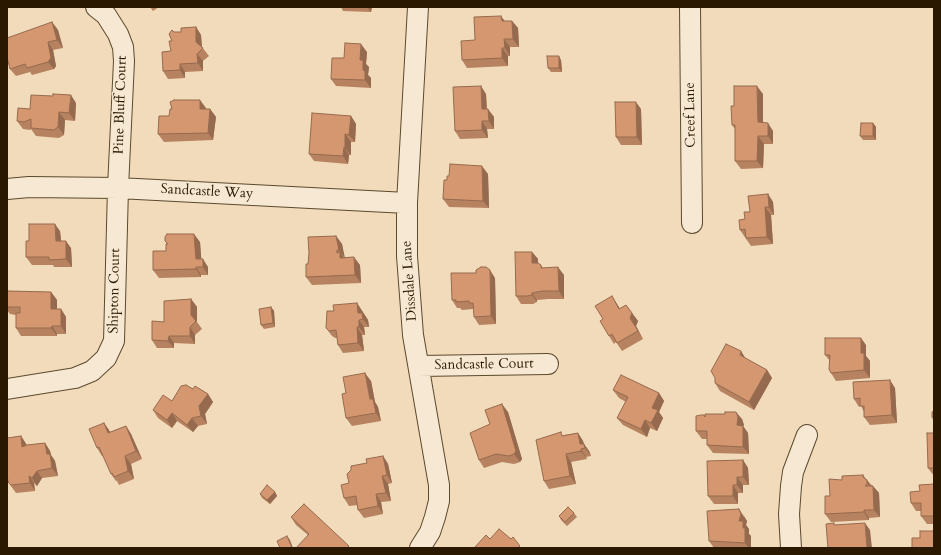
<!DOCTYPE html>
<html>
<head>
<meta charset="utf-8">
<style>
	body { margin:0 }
	#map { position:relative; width:941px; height:555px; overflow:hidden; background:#f1dbba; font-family:Cardo,serif }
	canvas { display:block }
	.frame { position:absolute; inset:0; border:8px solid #2b1800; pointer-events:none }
</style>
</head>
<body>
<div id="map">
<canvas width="941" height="555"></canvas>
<div class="frame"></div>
</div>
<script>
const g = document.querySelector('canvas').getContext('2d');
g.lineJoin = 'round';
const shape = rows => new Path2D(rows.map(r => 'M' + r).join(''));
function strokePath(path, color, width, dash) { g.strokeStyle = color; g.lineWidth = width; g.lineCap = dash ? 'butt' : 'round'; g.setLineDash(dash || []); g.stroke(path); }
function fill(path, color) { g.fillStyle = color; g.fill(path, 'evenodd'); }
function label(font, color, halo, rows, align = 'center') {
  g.font = font + ' Cardo,serif'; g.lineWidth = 3; g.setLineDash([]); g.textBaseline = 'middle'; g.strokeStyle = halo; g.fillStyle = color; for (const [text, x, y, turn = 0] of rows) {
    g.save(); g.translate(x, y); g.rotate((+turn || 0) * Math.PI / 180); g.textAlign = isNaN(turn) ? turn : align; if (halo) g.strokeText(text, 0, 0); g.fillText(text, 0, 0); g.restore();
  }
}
const street = shape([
	[418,7,407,203,407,256,413,335,439,485,439,501,435,517,430,532,420,548],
	[690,7,692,223],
	[7,189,29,187,118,188,407,203],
	[419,366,548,364],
	[7,389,75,378,92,371,106,358,114,341,118,188,124,61,123,47,118,34,106,15,96,7],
	[791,548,789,514,791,486,793,472,807,435]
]);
const wall = shape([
	[150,7,159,7,153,11],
	[341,7,372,7,371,12,343,11],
	[505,21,512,21,518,28,519,47,510,47,510,56,508,56,508,66,467,68,462,60,475,40],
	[52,22,58,30,63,48,53,50,56,66,54,69,32,75,30,72,16,76,10,69],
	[196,27,201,35,202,47,209,56,203,61,203,71,185,72,185,78,168,79,163,71,171,51,172,41,174,32,181,32],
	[367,52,366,64,369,67,368,75,371,78,371,88,336,86,331,79,344,58],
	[561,60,562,72,551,72,548,68],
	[486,94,487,109,494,117,494,129,487,129,488,138,460,139,455,131],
	[763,94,763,122,773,131,773,144,764,144,763,168,741,169,735,161,735,129,732,125,734,106],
	[76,103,75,121,65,120,64,135,59,138,36,136,31,129,30,130,23,129,17,121,30,109],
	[206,108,206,109,210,109,216,117,213,140,164,142,158,134,169,116],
	[641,109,642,145,621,145,616,137],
	[351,116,356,124,355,142,351,142,351,155,349,155,348,164,314,161,309,154],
	[873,123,876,127,876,140,863,140,860,136],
	[488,174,489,208,449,207,443,199,447,180],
	[768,194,773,202,774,215,771,215,773,244,751,246,740,230,750,212],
	[60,231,61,241,71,248,72,267,54,267,53,265,32,265,26,257,29,241],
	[336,236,342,244,344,257,360,265,361,283,312,285,306,277,308,264],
	[165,241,200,242,201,259,208,267,208,275,201,275,201,277,159,278,153,270,166,251,167,244],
	[532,252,538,259,538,263,541,265,543,268,564,275,564,299,548,299,537,300,537,302,533,304,521,304,516,296],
	[495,278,496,324,479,325,474,317,474,310,473,309,462,310,460,308,457,308,452,300],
	[7,291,51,292,57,300,57,309,61,309,66,317,66,334,57,334,57,336,21,336,16,328,16,315,10,314,7,310],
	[612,296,620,309,632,313,638,321,636,326,643,339,622,351,616,342,614,344,609,336,603,319],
	[191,299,197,307,197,322,202,329,195,335,195,344,174,343,174,348,157,348,152,340,164,322],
	[357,303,368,320,369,327,364,327,365,335,362,335,364,351,343,353,338,345,337,338,335,338,332,336,326,328],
	[271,307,274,311,275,327,264,329,261,325],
	[866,345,866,356,870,361,870,378,836,381,831,373,830,361,825,355],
	[746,359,767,370,772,378,754,410,720,391,715,383],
	[371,381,375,402,378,407,381,421,352,426,346,418,346,393],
	[895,388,897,423,870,425,864,417,864,412,861,406,859,407,854,399],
	[193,389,208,394,213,402,205,414,207,424,198,426,193,432,177,421,172,428,158,418,153,410,172,401],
	[613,390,659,393,664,401,659,412,663,418,657,431,650,428,647,437,623,425,617,418,626,402,619,398],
	[508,412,522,459,520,462,514,464,502,462,484,468,479,460,490,424],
	[705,416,742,419,744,425,743,426,748,433,749,454,713,453,707,445,707,439,702,439,696,431],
	[104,423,110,432,126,426,131,434,142,459,131,464,134,479,119,485,117,481,116,481,111,474,103,456,102,456,97,448],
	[578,433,583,441,584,444,589,451,591,456,586,457,587,459,571,462,576,484,549,489,544,481,564,435],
	[934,433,934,476,928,468],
	[21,436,27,445,45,443,50,451,51,455,55,461,58,476,42,478,37,486,34,483,35,491,16,493,8,482],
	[383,456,388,464,392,483,388,484,391,501,381,502,383,514,364,518,358,510,358,505,349,506,344,498,349,483,351,470],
	[743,460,748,468,749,485,743,485,743,493,738,493,738,504,714,504,708,496],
	[866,479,879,493,880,517,869,518,869,520,831,522,825,514,830,496,842,480],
	[934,484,934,524,927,524,921,516,921,511,916,511,911,503,920,491],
	[275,492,277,496,270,504,262,498,260,494],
	[574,513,577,517,567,526,561,520,559,516],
	[744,516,747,521,746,525,749,529,749,534,751,536,751,548,714,548,709,541],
	[291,517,351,548,308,535,296,525]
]);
const shadedWall = shape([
	[367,7,372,7,371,12],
	[501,16,507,24,502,21],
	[512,21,518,28,519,47,513,39],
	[52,22,58,30,63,48,57,40],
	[196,27,201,35,202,50,196,42],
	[504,39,510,47,510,56,505,48],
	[48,42,53,50,56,66,54,69,48,62],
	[361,44,367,52,366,64,369,67,368,75,371,78,371,88,365,80,363,70,360,60],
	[502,48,508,56,508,66,502,58],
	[197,54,203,61,203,71,198,63],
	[559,56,561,60,562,72,559,68],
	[180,64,185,72,185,78,180,70],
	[481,86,486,94,487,117,482,109],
	[757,86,763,94,763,130,758,122],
	[71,95,76,103,75,121,69,113],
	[200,100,206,108,206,117,200,109],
	[636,102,641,109,642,145,637,137],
	[210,109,216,117,213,140,208,133],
	[488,109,494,117,494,129,489,121],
	[59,112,65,120,64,135,58,127],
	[351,116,356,124,355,142,349,135],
	[482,121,487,129,488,138,482,130],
	[768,123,773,131,773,144,768,136],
	[873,123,876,127,876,140,873,136],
	[345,134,351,142,351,155,345,148],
	[758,136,764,144,763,168,757,161],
	[344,147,349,155,348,164,343,156],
	[482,166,488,174,489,208,483,201],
	[768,194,773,202,774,215,769,207],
	[765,207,771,215,773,244,767,237],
	[55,224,60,231,62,249,56,241],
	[194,234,200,242,202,267,196,259],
	[336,236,342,244,345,258,339,250],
	[66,241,71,248,72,267,66,259],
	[337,250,340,255,340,252,345,260,346,265,337,253],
	[532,252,538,259,538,271,532,263],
	[354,257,360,265,361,283,355,275],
	[203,259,208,267,208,275,203,267],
	[196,267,201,275,201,277,196,269],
	[558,267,564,275,564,299,559,291],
	[490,270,495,278,496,324,491,316],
	[51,292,57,300,57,316,51,309],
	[532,293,537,300,537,302,532,295],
	[612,296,617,304,625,317,619,309],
	[191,299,197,307,197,322,191,315],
	[357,303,368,320,369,327,358,313],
	[271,307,274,311,275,327,273,323],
	[61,309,66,317,66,334,61,326],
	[632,313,638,321,636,326,643,339,630,318],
	[359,320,364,327,365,335,359,327],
	[52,326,57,334,57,336,51,328],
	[190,327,195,335,195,344,190,336],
	[357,327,362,335,364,351,358,343],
	[169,336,174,343,174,348,168,341],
	[861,338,866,345,866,356,870,361,870,378,864,370,861,353],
	[741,351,746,359,740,355],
	[767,370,772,378,754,410,749,402],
	[365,373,371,381,375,402,378,407,381,421,376,413,370,399],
	[890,380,895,388,897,423,892,415],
	[659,393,664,401,659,412,663,418,657,431,651,423,652,408],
	[208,394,213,402,205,414,207,424,201,416,199,406],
	[502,404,508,412,522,459,520,462,514,454],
	[736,412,742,419,744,425,743,426,748,433,749,454,743,447,737,425],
	[172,413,177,421,172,428,167,420],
	[192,418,198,426,193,432,187,425],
	[645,420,650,428,647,437,641,429],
	[104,423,109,430,113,441,108,433],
	[126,426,131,434,142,459,136,451],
	[578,433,583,441,585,448,580,444],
	[21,436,26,444,28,454,22,447],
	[45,443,50,451,51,455,55,461,58,476,52,468,47,454],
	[584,444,589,451,591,456,585,448],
	[581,449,586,457,587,459,581,451],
	[566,454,571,462,576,484,570,476],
	[125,456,131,464,134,479,128,471],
	[383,456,388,464,392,483,387,475],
	[743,460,748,468,749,485,743,477],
	[37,471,42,478,37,486,32,478],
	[863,475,872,488,873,492,863,477],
	[29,476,34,483,35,491,30,483],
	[382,476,388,484,391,501,386,493],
	[737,477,743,485,743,493,737,485],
	[733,485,738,493,738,504,733,496],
	[873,486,879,493,880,517,874,510],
	[275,492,277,496,270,504,267,500],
	[376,494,381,502,383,514,378,506],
	[739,509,747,521,746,525,749,529,749,534,751,536,751,548,749,548,745,543,739,521],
	[864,510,869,518,869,520,864,512],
	[865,523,870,530,872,548,867,548],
	[287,536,290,540,293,548,292,548]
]);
const building = shape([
	[501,16,502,21,512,21,513,39,504,39,505,48,502,48,502,58,462,60,461,41,475,40,474,17,501,16],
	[52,22,57,40,48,42,51,58,48,62,27,68,25,64,10,69,7,57,7,38,52,22],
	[196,27,196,42,203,48,197,54,198,63,180,64,180,70,163,71,162,52,171,51,169,41,172,41,169,34,172,30,174,32,181,32,181,28,196,27],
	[345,43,361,44,360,60,363,60,363,70,365,71,365,80,331,79,332,58,344,58,345,43],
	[547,56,559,56,559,68,548,68,547,56],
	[481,86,482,109,488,109,489,121,482,121,482,130,455,131,453,87,481,86],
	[734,86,757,86,758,122,768,123,768,136,758,136,757,161,735,161,735,125,732,125,731,106,734,106,734,86],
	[53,94,71,95,69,113,59,112,58,127,54,130,31,128,31,119,24,122,17,121,18,108,30,109,31,95,53,96,53,94],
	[174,100,200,100,200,109,210,109,208,133,158,134,159,116,169,116,170,109,172,109,170,102,174,100],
	[615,102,636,102,637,137,616,137,615,102],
	[312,113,351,116,349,135,345,134,345,148,344,147,343,156,309,154,312,113],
	[861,123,873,123,873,136,860,136,861,123],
	[450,164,482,166,483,201,443,199,444,180,447,180,447,176,449,176,450,164],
	[768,194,769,207,765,207,767,237,746,238,745,229,740,230,739,220,745,219,744,212,750,212,748,196,768,194],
	[29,224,55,224,56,241,66,241,66,259,49,260,49,257,26,257,26,241,29,241,29,224],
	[167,234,194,234,196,259,203,259,203,267,196,267,196,269,153,270,153,251,166,251,166,244,168,244,165,241,165,237,167,234],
	[336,236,339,250,337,250,337,253,340,252,340,258,354,257,355,275,306,277,306,264,308,264,309,253,308,237,336,236],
	[515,252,532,252,532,263,538,263,541,265,541,268,558,267,559,291,542,291,532,293,532,295,527,296,516,296,515,252],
	[481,267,486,267,490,270,491,316,474,317,473,303,469,303,469,301,456,302,456,300,452,300,451,273,476,273,476,270,481,267],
	[7,291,51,292,51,309,61,309,61,326,52,326,51,328,16,328,16,313,20,313,20,307,7,307,7,291],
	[612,296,619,309,626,305,632,313,630,318,638,331,617,343,612,334,609,336,600,321,603,319,595,306,612,296],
	[191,299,191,315,196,321,190,327,190,336,169,336,168,341,152,340,152,321,164,322,164,301,191,299],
	[357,303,358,313,362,313,363,319,359,320,359,327,357,327,358,343,338,345,336,330,329,331,326,328,327,311,334,311,333,305,357,303],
	[271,307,273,323,261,325,259,309,271,307],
	[825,338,861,338,861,353,864,353,864,370,831,373,829,369,830,355,825,355,825,338],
	[726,344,741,351,740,355,767,370,749,402,715,383,715,378,711,371,726,344],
	[365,373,370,399,373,399,376,413,346,418,342,394,346,393,343,377,365,373],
	[621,375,659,393,652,408,658,410,651,423,645,420,641,429,617,418,628,397,613,390,621,375],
	[890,380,892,415,864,417,864,406,860,406,860,398,854,399,853,382,890,380],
	[186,385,193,389,195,386,208,394,199,406,201,416,192,418,187,425,172,413,167,420,153,410,163,395,172,401,181,386,186,385],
	[502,404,516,451,514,454,509,456,496,454,479,460,470,433,490,424,485,410,502,404],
	[934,410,934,420,932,417,932,412,934,410],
	[725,412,736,412,738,417,737,425,743,426,743,447,707,445,707,431,696,431,696,416,701,415,704,415,705,417,705,414,725,414,725,412],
	[104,423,108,433,126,426,136,451,125,456,128,471,114,477,112,473,111,474,99,447,97,448,89,429,104,423],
	[561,432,562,436,578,433,580,444,584,444,585,448,581,449,581,451,566,454,570,476,544,481,536,440,561,432],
	[927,433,934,433,934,468,928,468,927,433],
	[21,436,22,447,27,445,45,443,47,454,50,454,52,468,37,471,32,478,29,476,30,483,11,485,8,482,7,474,7,438,21,436],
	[383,456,387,475,382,476,386,493,376,494,378,506,358,510,356,496,344,498,341,485,349,483,347,474,351,470,351,466,367,463,366,459,383,456],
	[743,460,743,477,737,477,737,485,733,485,733,496,708,496,707,461,743,460],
	[863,475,863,477,867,480,867,484,865,486,873,486,874,510,864,510,864,512,825,514,825,496,830,496,829,479,842,480,842,476,863,475],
	[934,484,934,516,921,516,921,503,911,503,910,492,920,491,919,485,934,484],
	[267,485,275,492,267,500,260,494,267,485],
	[304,504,349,546,347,548,296,548,309,534,291,517,304,504],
	[568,507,574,513,565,522,559,516,568,507],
	[739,509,741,514,739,521,743,521,743,528,745,528,745,543,709,541,707,511,739,509],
	[834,523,834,525,865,523,867,548,828,548,826,524,834,523],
	[499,529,511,539,513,537,520,546,518,548,474,548,486,535,490,539,499,529],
	[920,531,934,531,934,548,912,548,912,538,920,538,920,531],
	[287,536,292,548,280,548,277,541,287,536]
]);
const streetNames = [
	["Pine Bluff Court",121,105,-88],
	["Creef Lane",691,115,-91],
	["Sandcastle Way",207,192,3],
	["Dissdale Lane",410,281,-94],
	["Shipton Court",115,291,-89],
	["Sandcastle Court",484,365,-1]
];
strokePath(street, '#5c492e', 22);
strokePath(street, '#f6e8d2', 20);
fill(wall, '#b78260');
fill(shadedWall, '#956a4e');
fill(building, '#d59770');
strokePath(building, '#956a4e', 1);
label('14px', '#2b1800', '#f6e8d2', streetNames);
</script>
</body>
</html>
